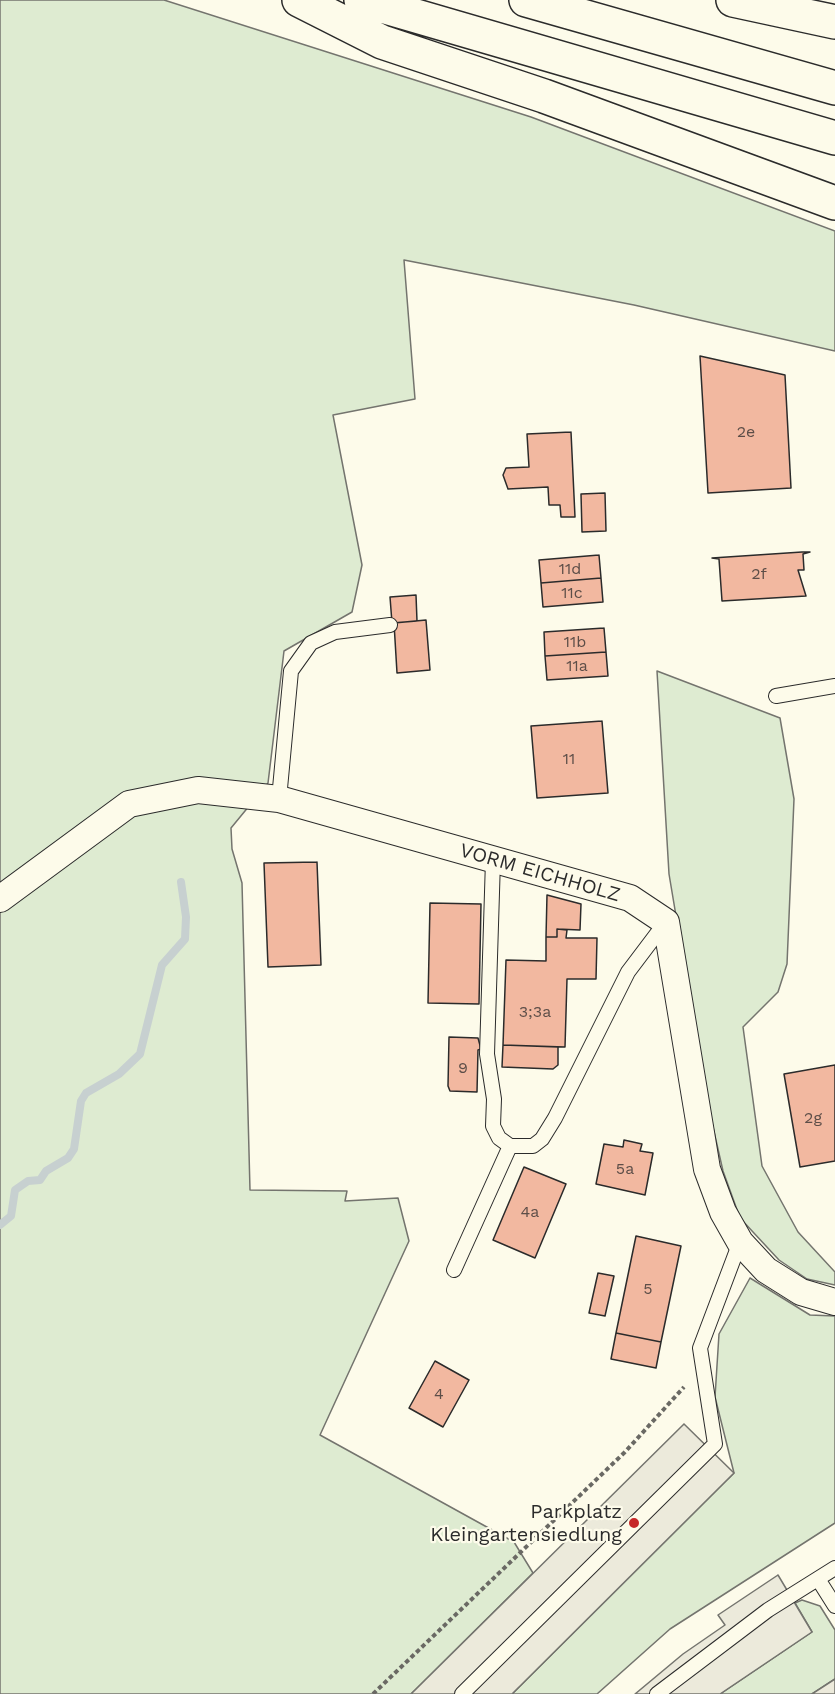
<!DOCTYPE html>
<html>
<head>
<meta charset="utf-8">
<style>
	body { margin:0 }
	canvas { display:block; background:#fdfbea }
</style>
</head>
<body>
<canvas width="835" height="1694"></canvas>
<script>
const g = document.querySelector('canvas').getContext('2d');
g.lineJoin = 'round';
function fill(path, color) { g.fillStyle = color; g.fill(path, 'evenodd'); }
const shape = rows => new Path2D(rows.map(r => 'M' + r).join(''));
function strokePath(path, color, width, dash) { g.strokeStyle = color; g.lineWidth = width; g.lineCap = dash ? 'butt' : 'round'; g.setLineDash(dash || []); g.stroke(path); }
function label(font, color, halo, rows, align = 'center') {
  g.font = font + ' "Work Sans",sans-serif'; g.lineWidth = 4.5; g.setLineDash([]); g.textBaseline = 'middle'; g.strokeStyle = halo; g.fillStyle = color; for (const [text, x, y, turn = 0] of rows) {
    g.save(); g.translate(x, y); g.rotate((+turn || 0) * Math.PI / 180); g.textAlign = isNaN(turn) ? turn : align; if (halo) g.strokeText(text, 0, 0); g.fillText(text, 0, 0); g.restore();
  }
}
const green = shape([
	[0,0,164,0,531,117,835,231,835,351,634,305,404,260,415,399,333,415,362,565,352,612,284,651,268,783,231,828,232,849,242,883,250,1190,347,1191,345,1201,398,1198,409,1241,320,1435,514,1542,533,1573,411,1694,0,1694,0,0],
	[657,671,780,718,794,799,787,964,778,992,743,1027,762,1166,798,1232,835,1272,835,1285,807,1279,779,1260,740,1218,723,1171,707,1101,669,874,657,671],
	[750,1278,810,1315,835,1316,835,1523,670,1629,597,1694,512,1694,734,1473,715,1397,719,1334,750,1278],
	[802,1600,820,1606,835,1630,835,1679,812,1694,720,1694,812,1632,795,1603,802,1600]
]);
const parking = shape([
	[684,1424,734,1473,512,1694,411,1694,684,1424],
	[778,1575,812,1632,720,1694,635,1694,683,1654,725,1625,718,1615,778,1575],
	[835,1679,835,1694,812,1694,835,1679]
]);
const stream = shape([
	[0,1225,11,1216,15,1190,28,1181,40,1180,46,1171,68,1158,74,1149,81,1101,86,1093,119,1074,140,1054,162,965,185,939,186,917,181,882]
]);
const building = shape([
	[700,356,785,375,791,488,708,493,700,356],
	[571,432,575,517,561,517,560,505,549,505,548,487,508,489,503,475,506,468,529,467,527,434,571,432],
	[605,493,606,531,582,532,581,494,605,493],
	[802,552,810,552,803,554,804,570,798,570,806,596,722,601,719,559,712,558,802,552],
	[599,555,601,578,541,583,539,560,599,555],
	[601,578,603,602,543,607,541,583,601,578],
	[416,595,417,621,392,623,390,597,416,595],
	[426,620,430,670,397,673,394,623,426,620],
	[604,628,606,652,545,656,544,632,604,628],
	[606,652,608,676,547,680,545,656,606,652],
	[602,721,608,793,537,798,531,726,602,721],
	[317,862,321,965,268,967,264,863,317,862],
	[547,895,581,904,580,930,557,929,557,937,546,937,547,895],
	[430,903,481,904,479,1004,428,1003,430,903],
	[557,929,567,930,566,938,597,938,596,979,567,979,565,1047,503,1045,506,960,546,961,546,937,557,937,557,929],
	[449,1037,478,1038,481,1049,478,1050,477,1092,450,1091,448,1086,449,1037],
	[503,1045,558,1047,558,1065,553,1069,502,1067,503,1045],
	[835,1065,835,1161,800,1167,784,1074,835,1065],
	[624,1140,642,1144,640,1151,653,1153,645,1195,596,1184,604,1144,623,1147,624,1140],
	[524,1167,566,1184,535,1258,493,1240,524,1167],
	[636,1236,681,1246,661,1342,616,1333,636,1236],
	[598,1273,614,1276,605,1316,589,1313,598,1273],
	[616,1333,661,1342,656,1368,611,1359,616,1333],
	[435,1361,469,1380,443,1427,409,1408,435,1361]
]);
const path = shape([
	[373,1694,625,1452,684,1387]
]);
const lane = shape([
	[776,696,835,686],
	[279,799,291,671,311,643,335,632,390,625],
	[493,860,487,1054,494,1099,493,1126,499,1138,510,1146],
	[454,1270,510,1146,533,1146,542,1139,555,1118,628,972,665,923],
	[818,1579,835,1606],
	[462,1694,715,1444,700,1348,740,1242],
	[657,1694,768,1610,835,1568]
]);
const street = shape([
	[0,899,129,804,198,790,279,799,630,898,666,922,707,1169,723,1212,740,1242,766,1270,801,1292,835,1302]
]);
const highway = shape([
	[299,0,382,42,544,96,835,203],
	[361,0,835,138],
	[526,0,835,88],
	[733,0,835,22]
]);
const markers = [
	[634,1523,6,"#c62828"]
];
const numberNames = [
	["2e",746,432],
	["11d",570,569],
	["2f",759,574],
	["11c",572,593],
	["11b",575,642],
	["11a",577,666],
	["11",569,759],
	["3;3a",535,1012],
	["9",463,1068],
	["2g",813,1118],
	["5a",625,1169],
	["4a",530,1212],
	["5",648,1289],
	["4",439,1394]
];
const streetNames = [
	["VORM EICHHOLZ",540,873,16]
];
const poiNames = [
	["Parkplatz",622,1512],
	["Kleingartensiedlung",622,1535]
];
fill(green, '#deebd1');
strokePath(green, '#74746e', 1.5);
fill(parking, '#eceadb');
strokePath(parking, '#74746e', 1.5);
strokePath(stream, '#c7d0d0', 8);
fill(building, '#f2b8a0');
strokePath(building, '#2b2b2b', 1.5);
strokePath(lane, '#2b2b2b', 16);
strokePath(street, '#2b2b2b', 28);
strokePath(highway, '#2b2b2b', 36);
strokePath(path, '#6a6964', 4, [4.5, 3]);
strokePath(lane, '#fdfbea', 14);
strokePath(street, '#fdfbea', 26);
strokePath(highway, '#fdfbea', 33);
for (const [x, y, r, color] of markers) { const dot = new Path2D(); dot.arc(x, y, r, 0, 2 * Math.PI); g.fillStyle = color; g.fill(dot); strokePath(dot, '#fdfbea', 2); }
label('16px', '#5d4e48', null, numberNames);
label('20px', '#2b2b2b', '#fdfbea', streetNames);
label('20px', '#2b2b2b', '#fdfbea', poiNames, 'right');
</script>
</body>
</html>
